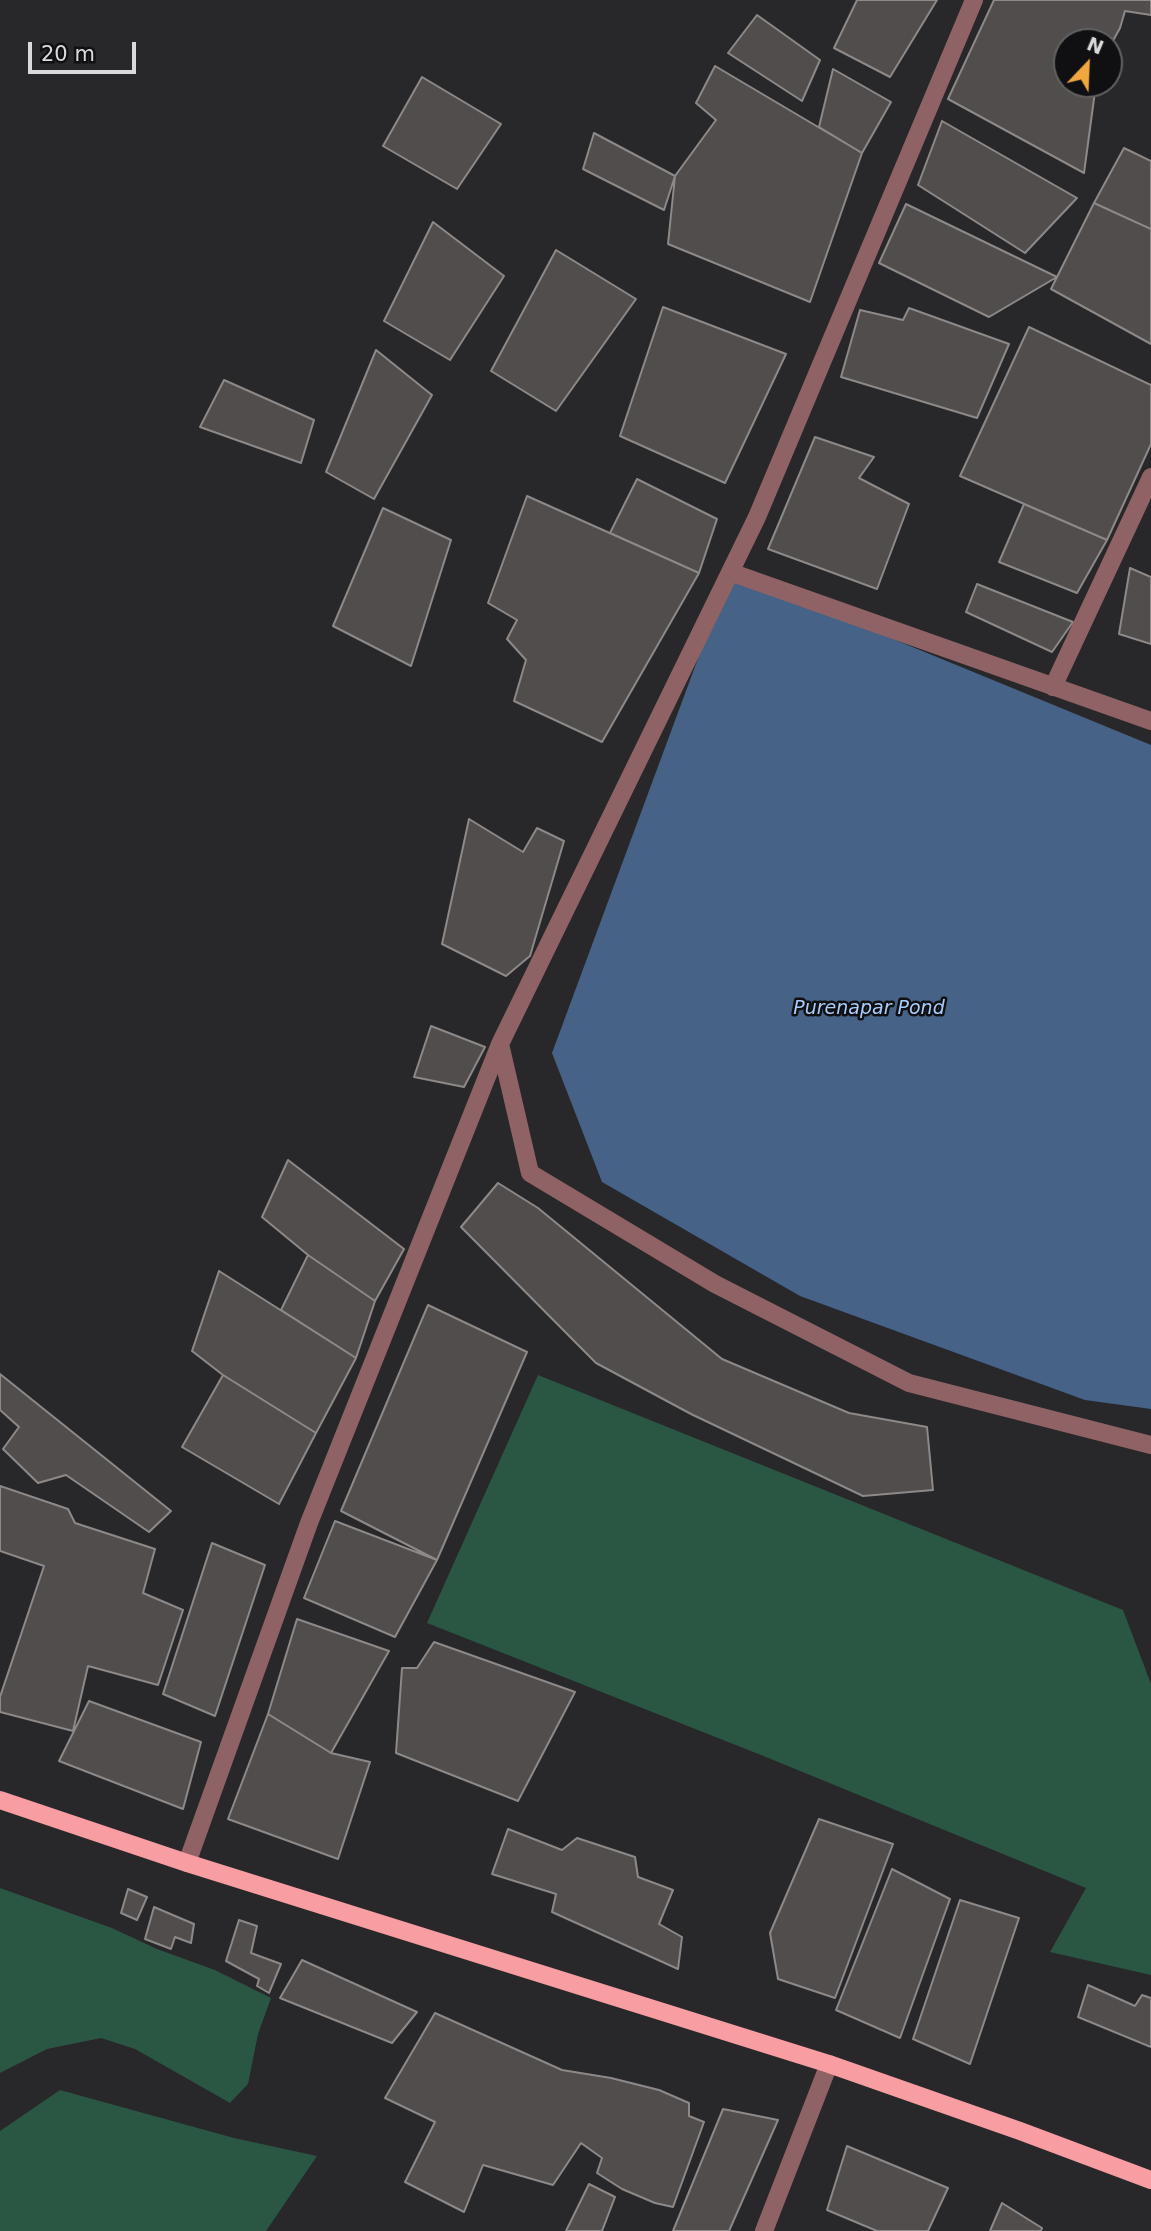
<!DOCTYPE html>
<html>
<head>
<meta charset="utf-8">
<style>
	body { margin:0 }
	#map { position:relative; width:1151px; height:2231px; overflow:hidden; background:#28272a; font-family:"DejaVu Sans",sans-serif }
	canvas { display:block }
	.north { position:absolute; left:1053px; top:28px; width:70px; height:70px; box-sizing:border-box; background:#101012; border:2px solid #616162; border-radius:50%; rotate:23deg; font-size:19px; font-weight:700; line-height:28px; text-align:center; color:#dadadb }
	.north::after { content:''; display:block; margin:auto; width:24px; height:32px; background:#efa73e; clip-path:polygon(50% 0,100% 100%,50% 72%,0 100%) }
	.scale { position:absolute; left:28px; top:42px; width:108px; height:32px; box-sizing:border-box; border:4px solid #dadadb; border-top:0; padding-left:9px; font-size:21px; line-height:24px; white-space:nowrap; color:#dadadb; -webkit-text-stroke:5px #101012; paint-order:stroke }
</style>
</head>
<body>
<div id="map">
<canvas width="1151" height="2231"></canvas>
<div class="north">N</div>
<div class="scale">20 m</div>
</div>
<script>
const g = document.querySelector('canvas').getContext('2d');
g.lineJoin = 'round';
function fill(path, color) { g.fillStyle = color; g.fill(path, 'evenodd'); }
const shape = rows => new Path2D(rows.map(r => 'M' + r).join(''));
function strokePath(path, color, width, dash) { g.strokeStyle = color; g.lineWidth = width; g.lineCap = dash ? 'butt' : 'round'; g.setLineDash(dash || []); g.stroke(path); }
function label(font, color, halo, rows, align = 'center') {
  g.font = font + ' "DejaVu Sans",sans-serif'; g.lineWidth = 5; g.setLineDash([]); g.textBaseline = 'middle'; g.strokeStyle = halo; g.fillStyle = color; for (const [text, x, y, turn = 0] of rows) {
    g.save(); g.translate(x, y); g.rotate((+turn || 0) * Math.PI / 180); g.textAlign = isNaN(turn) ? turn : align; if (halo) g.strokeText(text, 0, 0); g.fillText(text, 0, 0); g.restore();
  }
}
const green = shape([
	[538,1375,1123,1610,1151,1684,1151,1975,1050,1952,1086,1888,761,1755,427,1623],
	[0,1888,112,1928,157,1949,215,1970,271,1998,258,2034,248,2084,230,2103,135,2049,101,2038,47,2049,0,2073],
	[60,2090,234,2138,317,2156,266,2231,0,2231,0,2131]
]);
const water = shape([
	[730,572,1151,745,1151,1409,1085,1400,800,1296,602,1182,552,1053]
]);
const building = shape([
	[857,0,937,0,890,77,834,48,857,0],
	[994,0,1151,0,1151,15,1125,11,1120,28,1109,48,1109,42,1067,42,1067,84,1096,84,1084,173,948,99,994,0],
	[757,15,820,60,802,101,728,53,757,15],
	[715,66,862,153,810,302,668,244,675,176,716,120,696,103,715,66],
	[833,69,891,102,862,153,819,127,833,69],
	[422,77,501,124,457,189,383,146,422,77],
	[942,121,1077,198,1025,253,918,185,942,121],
	[594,133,675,176,664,210,583,169,594,133],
	[1124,148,1151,161,1151,229,1094,203,1124,148],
	[1094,203,1151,229,1151,344,1051,289,1094,203],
	[906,204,1057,277,989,317,879,263,906,204],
	[433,222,504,276,450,360,384,321,433,222],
	[556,250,636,299,556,411,491,371,556,250],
	[663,307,786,354,725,483,620,436,663,307],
	[909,308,1009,344,977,418,841,377,860,310,903,320,909,308],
	[1029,327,1151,385,1151,444,1107,540,960,476,1029,327],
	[376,350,432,395,374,499,326,472,376,350],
	[224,380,314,420,301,463,200,427,224,380],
	[815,437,874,457,859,478,909,504,877,589,768,549,815,437],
	[637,479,717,519,699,573,610,533,637,479],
	[527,496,699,573,602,742,514,701,526,660,507,639,517,620,488,603,527,496],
	[1024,504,1107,540,1077,593,999,562,1024,504],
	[383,508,451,540,411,666,333,626,383,508],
	[1130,568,1151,577,1151,644,1119,634,1130,568],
	[977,584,1073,622,1052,652,966,612,977,584],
	[469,819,523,852,537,828,564,841,530,956,506,976,442,944,469,819],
	[431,1026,485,1047,464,1087,414,1077,431,1026],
	[288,1160,404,1249,375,1301,308,1255,262,1217,288,1160],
	[498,1183,538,1208,722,1359,849,1413,927,1427,933,1490,863,1496,691,1414,596,1363,461,1227,498,1183],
	[308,1255,375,1301,356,1358,281,1310,308,1255],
	[219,1271,356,1358,316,1433,223,1375,192,1351,219,1271],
	[428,1305,527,1352,437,1560,341,1511,428,1305],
	[0,1374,171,1511,149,1532,66,1475,38,1483,3,1449,19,1427,0,1410,0,1374],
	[223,1375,316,1433,279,1504,182,1447,223,1375],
	[0,1486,68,1509,75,1523,155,1549,143,1593,183,1610,158,1685,88,1666,73,1731,0,1712,0,1697,44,1566,0,1551,0,1486],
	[335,1521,437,1560,395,1637,304,1598,335,1521],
	[212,1543,265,1565,215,1716,163,1694,212,1543],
	[297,1619,389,1651,331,1753,268,1714,297,1619],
	[434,1642,575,1692,518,1801,396,1753,402,1668,417,1668,434,1642],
	[89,1701,201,1742,183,1809,59,1761,89,1701],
	[268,1714,331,1753,370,1762,338,1859,228,1819,268,1714],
	[819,1819,893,1844,835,1998,778,1979,770,1933,819,1819],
	[508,1829,562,1850,577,1838,635,1857,638,1877,673,1890,659,1924,682,1937,678,1969,552,1912,556,1894,492,1874,508,1829],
	[892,1869,950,1899,900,2038,836,2010,892,1869],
	[128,1889,147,1897,137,1920,121,1913,128,1889],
	[960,1900,1019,1918,970,2064,913,2039,960,1900],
	[154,1907,194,1924,191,1943,175,1937,171,1949,145,1939,154,1907],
	[239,1920,257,1926,251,1953,281,1964,269,1993,257,1986,259,1979,226,1961,239,1920],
	[302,1960,417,2012,392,2043,280,1998,302,1960],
	[1088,1985,1135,2006,1142,1995,1151,1998,1151,2047,1078,2017,1088,1985],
	[435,2013,562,2070,611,2078,659,2090,689,2103,689,2116,704,2122,673,2207,655,2203,622,2189,597,2173,602,2158,581,2143,553,2185,483,2165,464,2212,405,2182,435,2122,385,2098,435,2013],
	[723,2109,778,2120,729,2231,673,2231,723,2109],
	[847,2146,948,2188,928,2231,877,2231,827,2210,847,2146],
	[589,2184,615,2197,602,2231,566,2231,589,2184],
	[1002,2203,1042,2228,1041,2231,990,2231,1002,2203]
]);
const minor = shape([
	[730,572,1151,721],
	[1053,687,1151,477],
	[500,1044,530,1173,715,1284,909,1383,1151,1445],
	[187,1863,309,1523,500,1044,757,517,974,0],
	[764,2231,829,2064]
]);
const major = shape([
	[0,1800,187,1863,829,2064,1020,2131,1151,2180]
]);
const waterNames = [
	["Purenapar Pond",869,1009]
];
fill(green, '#2a5644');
fill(water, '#476287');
fill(building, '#504d4c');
strokePath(building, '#8d8988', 2);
strokePath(minor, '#8f6365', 18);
strokePath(major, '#f89da1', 18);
label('italic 19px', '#a8ccfc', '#101012', waterNames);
</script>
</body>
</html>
